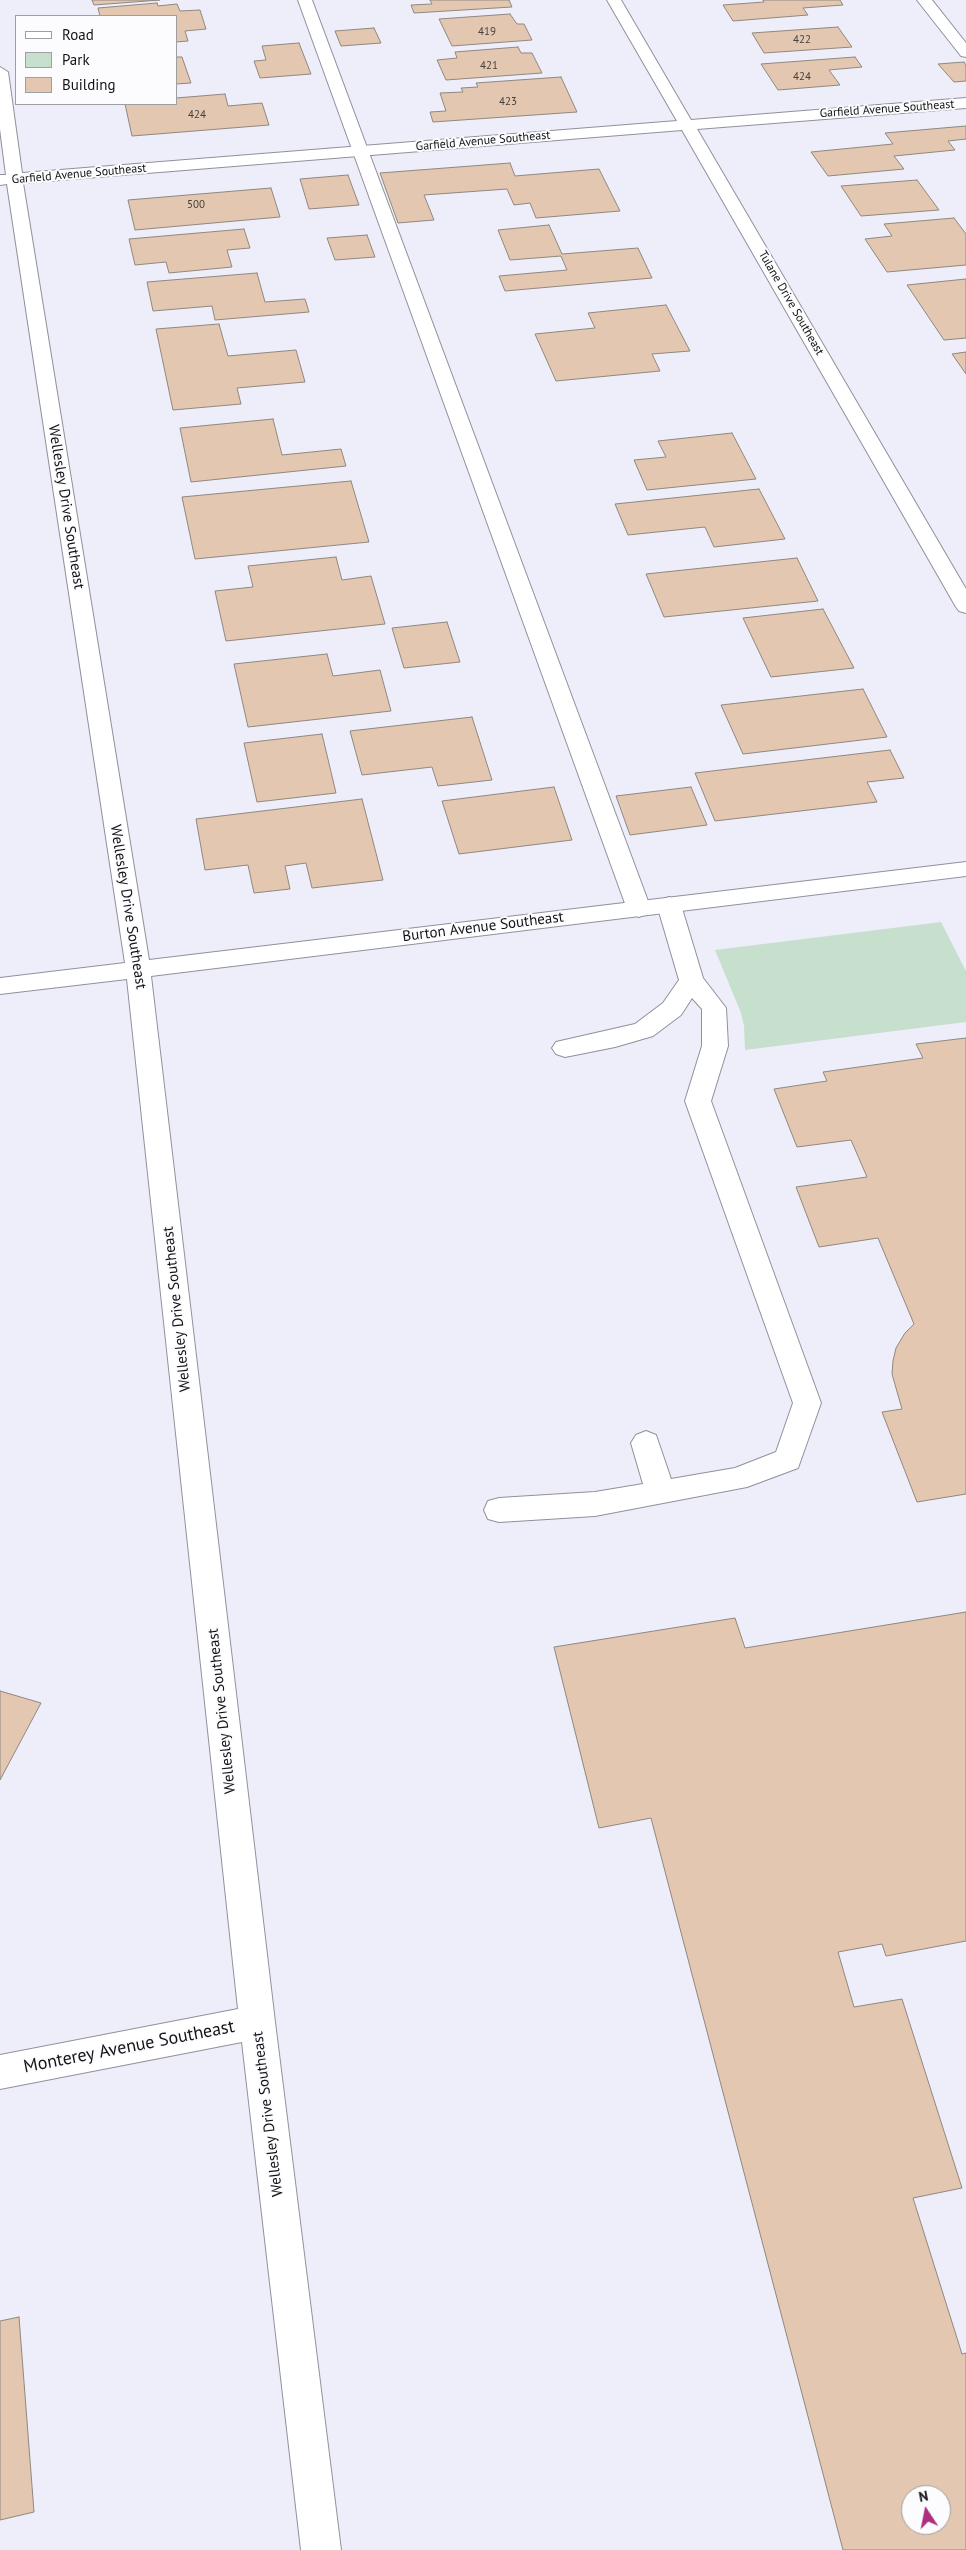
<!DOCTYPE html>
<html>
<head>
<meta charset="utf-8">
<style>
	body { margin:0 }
	#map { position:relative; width:966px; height:2550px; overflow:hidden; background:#edeefa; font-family:"PT Sans",sans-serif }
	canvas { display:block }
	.legend { position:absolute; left:15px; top:15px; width:162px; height:90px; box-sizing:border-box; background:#fcfcfe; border:1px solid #9e9fa1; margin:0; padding:6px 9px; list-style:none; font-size:15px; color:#121316 }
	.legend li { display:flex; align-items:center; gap:10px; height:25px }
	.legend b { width:25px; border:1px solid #9e9fa1 }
	.north { position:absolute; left:901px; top:2485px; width:50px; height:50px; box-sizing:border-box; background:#fcfcfe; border:1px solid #9e9fa1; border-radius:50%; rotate:349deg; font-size:14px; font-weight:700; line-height:20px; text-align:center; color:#121316 }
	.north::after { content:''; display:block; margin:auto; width:18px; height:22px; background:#ac2e7d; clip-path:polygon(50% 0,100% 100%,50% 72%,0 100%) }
</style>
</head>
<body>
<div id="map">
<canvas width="966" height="2550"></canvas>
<ul class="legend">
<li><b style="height:6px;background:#fff"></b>Road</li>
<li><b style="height:14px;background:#c6e0cd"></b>Park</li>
<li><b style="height:14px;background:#e3c7b1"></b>Building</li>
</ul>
<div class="north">N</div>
</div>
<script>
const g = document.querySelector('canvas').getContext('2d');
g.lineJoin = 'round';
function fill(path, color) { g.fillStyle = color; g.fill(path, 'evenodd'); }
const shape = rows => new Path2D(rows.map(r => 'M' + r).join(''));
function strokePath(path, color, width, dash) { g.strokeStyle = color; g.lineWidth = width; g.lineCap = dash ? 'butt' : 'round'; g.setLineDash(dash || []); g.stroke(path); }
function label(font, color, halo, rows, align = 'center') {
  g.font = font + ' "PT Sans",sans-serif'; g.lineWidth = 4; g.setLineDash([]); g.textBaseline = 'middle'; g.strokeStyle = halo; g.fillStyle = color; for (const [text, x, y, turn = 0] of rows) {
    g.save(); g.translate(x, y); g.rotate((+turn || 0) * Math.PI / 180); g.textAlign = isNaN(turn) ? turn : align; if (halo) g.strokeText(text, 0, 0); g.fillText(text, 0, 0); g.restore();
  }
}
const green = shape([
	[941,922,966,971,966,1022,745,1050,744,1026,741,1013,715,950]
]);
const building = shape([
	[92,0,160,0,94,5,92,0],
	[430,0,509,0,512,7,414,13,411,5,432,4,430,0],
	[763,0,840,0,843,5,803,8,808,15,733,21,723,5,764,2,763,0],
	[157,3,158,6,177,4,180,11,200,10,206,29,185,31,188,41,176,42,176,16,100,16,98,8,157,3],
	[510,14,517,24,524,24,532,40,452,46,439,19,510,14],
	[838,27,852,47,764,53,752,33,838,27],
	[374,28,381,43,341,46,335,31,374,28],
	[299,43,311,74,260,78,254,61,266,60,262,46,299,43],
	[518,47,521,53,532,53,542,73,446,80,437,60,457,58,455,52,518,47],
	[176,57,182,57,191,83,176,84,176,57],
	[855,57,862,67,829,70,840,85,778,90,761,64,855,57],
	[964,62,966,65,966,81,954,82,938,64,964,62],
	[561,77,577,112,433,122,430,112,446,111,440,93,463,92,461,88,478,87,476,83,561,77],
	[225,94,228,106,262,103,269,125,132,136,125,104,176,104,176,98,225,94],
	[966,126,966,139,948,141,955,150,894,156,904,169,828,176,811,152,893,144,885,133,966,126],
	[510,163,515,176,599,169,620,211,536,218,530,203,514,205,507,189,424,195,434,220,398,223,380,173,510,163],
	[348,175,359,205,309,209,300,179,348,175],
	[917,180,939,210,861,216,841,186,917,180],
	[271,188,280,217,135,230,128,200,271,188],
	[954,218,966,234,966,265,887,272,865,239,892,236,884,224,954,218],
	[549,225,562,254,638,248,652,278,505,291,499,276,567,270,561,256,510,260,498,230,549,225],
	[244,229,250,248,227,250,232,267,169,273,166,262,135,265,129,239,244,229],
	[367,235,375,257,335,260,327,238,367,235],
	[257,273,265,302,305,299,309,312,215,320,212,306,153,311,147,282,257,273],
	[966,279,966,338,944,340,907,285,966,279],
	[666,305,690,351,652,354,660,371,556,381,535,334,595,328,588,313,666,305],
	[219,324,228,356,296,350,305,382,237,388,241,404,173,410,156,329,219,324],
	[966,352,966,374,952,354,966,352],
	[273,419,282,455,341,449,346,466,191,482,180,428,273,419],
	[732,433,756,479,647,490,634,460,666,457,658,441,732,433],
	[351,481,369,542,195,559,182,497,351,481],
	[759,489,785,539,714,547,705,527,628,535,615,504,759,489],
	[336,557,342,580,371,576,385,624,226,641,215,591,253,587,248,566,336,557],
	[797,558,818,601,664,617,646,574,797,558],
	[823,609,854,668,771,677,743,618,823,609],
	[447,622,460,662,404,668,392,628,447,622],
	[327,654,333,676,380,670,391,711,248,727,234,664,327,654],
	[863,689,887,737,743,754,721,705,863,689],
	[472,717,492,780,438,786,432,767,362,775,350,731,472,717],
	[322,734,336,793,257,802,244,743,322,734],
	[890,750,904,778,867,782,877,802,715,821,695,773,890,750],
	[554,787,572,840,459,854,442,801,554,787],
	[691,787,707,825,630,835,616,796,691,787],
	[362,799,383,880,312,888,306,863,285,866,290,889,254,893,248,865,205,870,196,819,362,799],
	[966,1038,966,1494,917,1502,882,1412,902,1409,892,1374,893,1361,896,1348,905,1333,914,1324,878,1238,819,1247,796,1187,867,1177,851,1140,797,1147,774,1089,827,1081,823,1072,923,1058,916,1044,966,1038],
	[966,1612,966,1941,886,1956,882,1944,838,1952,854,2007,902,1999,962,2188,913,2198,962,2354,966,2353,966,2550,843,2550,651,1818,599,1828,554,1647,735,1618,745,1648,966,1612],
	[911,2495,941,2495,941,2525,911,2525,911,2495],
	[0,1691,41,1703,0,1780,0,1691],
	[19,2317,34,2512,0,2520,0,2321,19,2317]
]);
const lane = shape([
	[298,0,312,0,651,909,647,914,639,917,631,914,627,909,298,0],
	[917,0,932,0,966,43,966,57,961,56,917,0],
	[669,897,677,900,681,905,703,978,726,1008,728,1046,711,1101,821,1403,798,1468,747,1487,595,1516,499,1522,488,1519,484,1510,488,1501,499,1498,595,1492,643,1484,631,1443,636,1435,646,1431,656,1435,671,1479,735,1468,776,1452,793,1403,685,1101,702,1046,702,1009,692,998,681,1015,653,1036,615,1047,565,1057,556,1054,552,1048,556,1042,635,1024,663,1003,679,980,657,905,661,900,669,897]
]);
const street = shape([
	[607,0,621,0,691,120,966,98,966,108,697,129,966,589,966,613,959,611,956,607,682,130,23,183,149,960,966,862,966,876,151,976,275,2022,341,2550,301,2550,242,2042,0,2089,0,2055,238,2009,127,979,0,994,0,978,125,963,7,184,0,185,0,175,6,175,0,129,0,67,8,72,22,173,677,121,607,0]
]);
const farNumbernames = [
	["419",487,32],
	["422",802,40],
	["421",489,66],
	["424",802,77],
	["423",508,102],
	["424",197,115],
	["500",196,205]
];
const farStreetnames = [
	["Garfield Avenue Southeast",887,109,-4],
	["Garfield Avenue Southeast",483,141,-5],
	["Garfield Avenue Southeast",79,174,-5],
	["Tulane Drive Southeast",791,303,60]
];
const streetNames = [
	["Wellesley Drive Southeast",66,507,81],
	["Wellesley Drive Southeast",128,907,81],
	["Burton Avenue Southeast",483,927,-7],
	["Wellesley Drive Southeast",177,1309,-96],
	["Wellesley Drive Southeast",222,1711,-96],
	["Wellesley Drive Southeast",268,2114,-97]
];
const nearStreetnames = [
	["Monterey Avenue Southeast",129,2047,-11]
];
fill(green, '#c6e0cd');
fill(building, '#e3c7b1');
strokePath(building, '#90877f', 1);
strokePath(lane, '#8f919b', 2);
strokePath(street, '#8f919b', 2);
fill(lane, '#fff');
fill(street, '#fff');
label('11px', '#46403d', null, farNumbernames);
label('12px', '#121316', '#fcfcfe', farStreetnames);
label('15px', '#121316', '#fcfcfe', streetNames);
label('18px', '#121316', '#fcfcfe', nearStreetnames);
</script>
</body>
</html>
